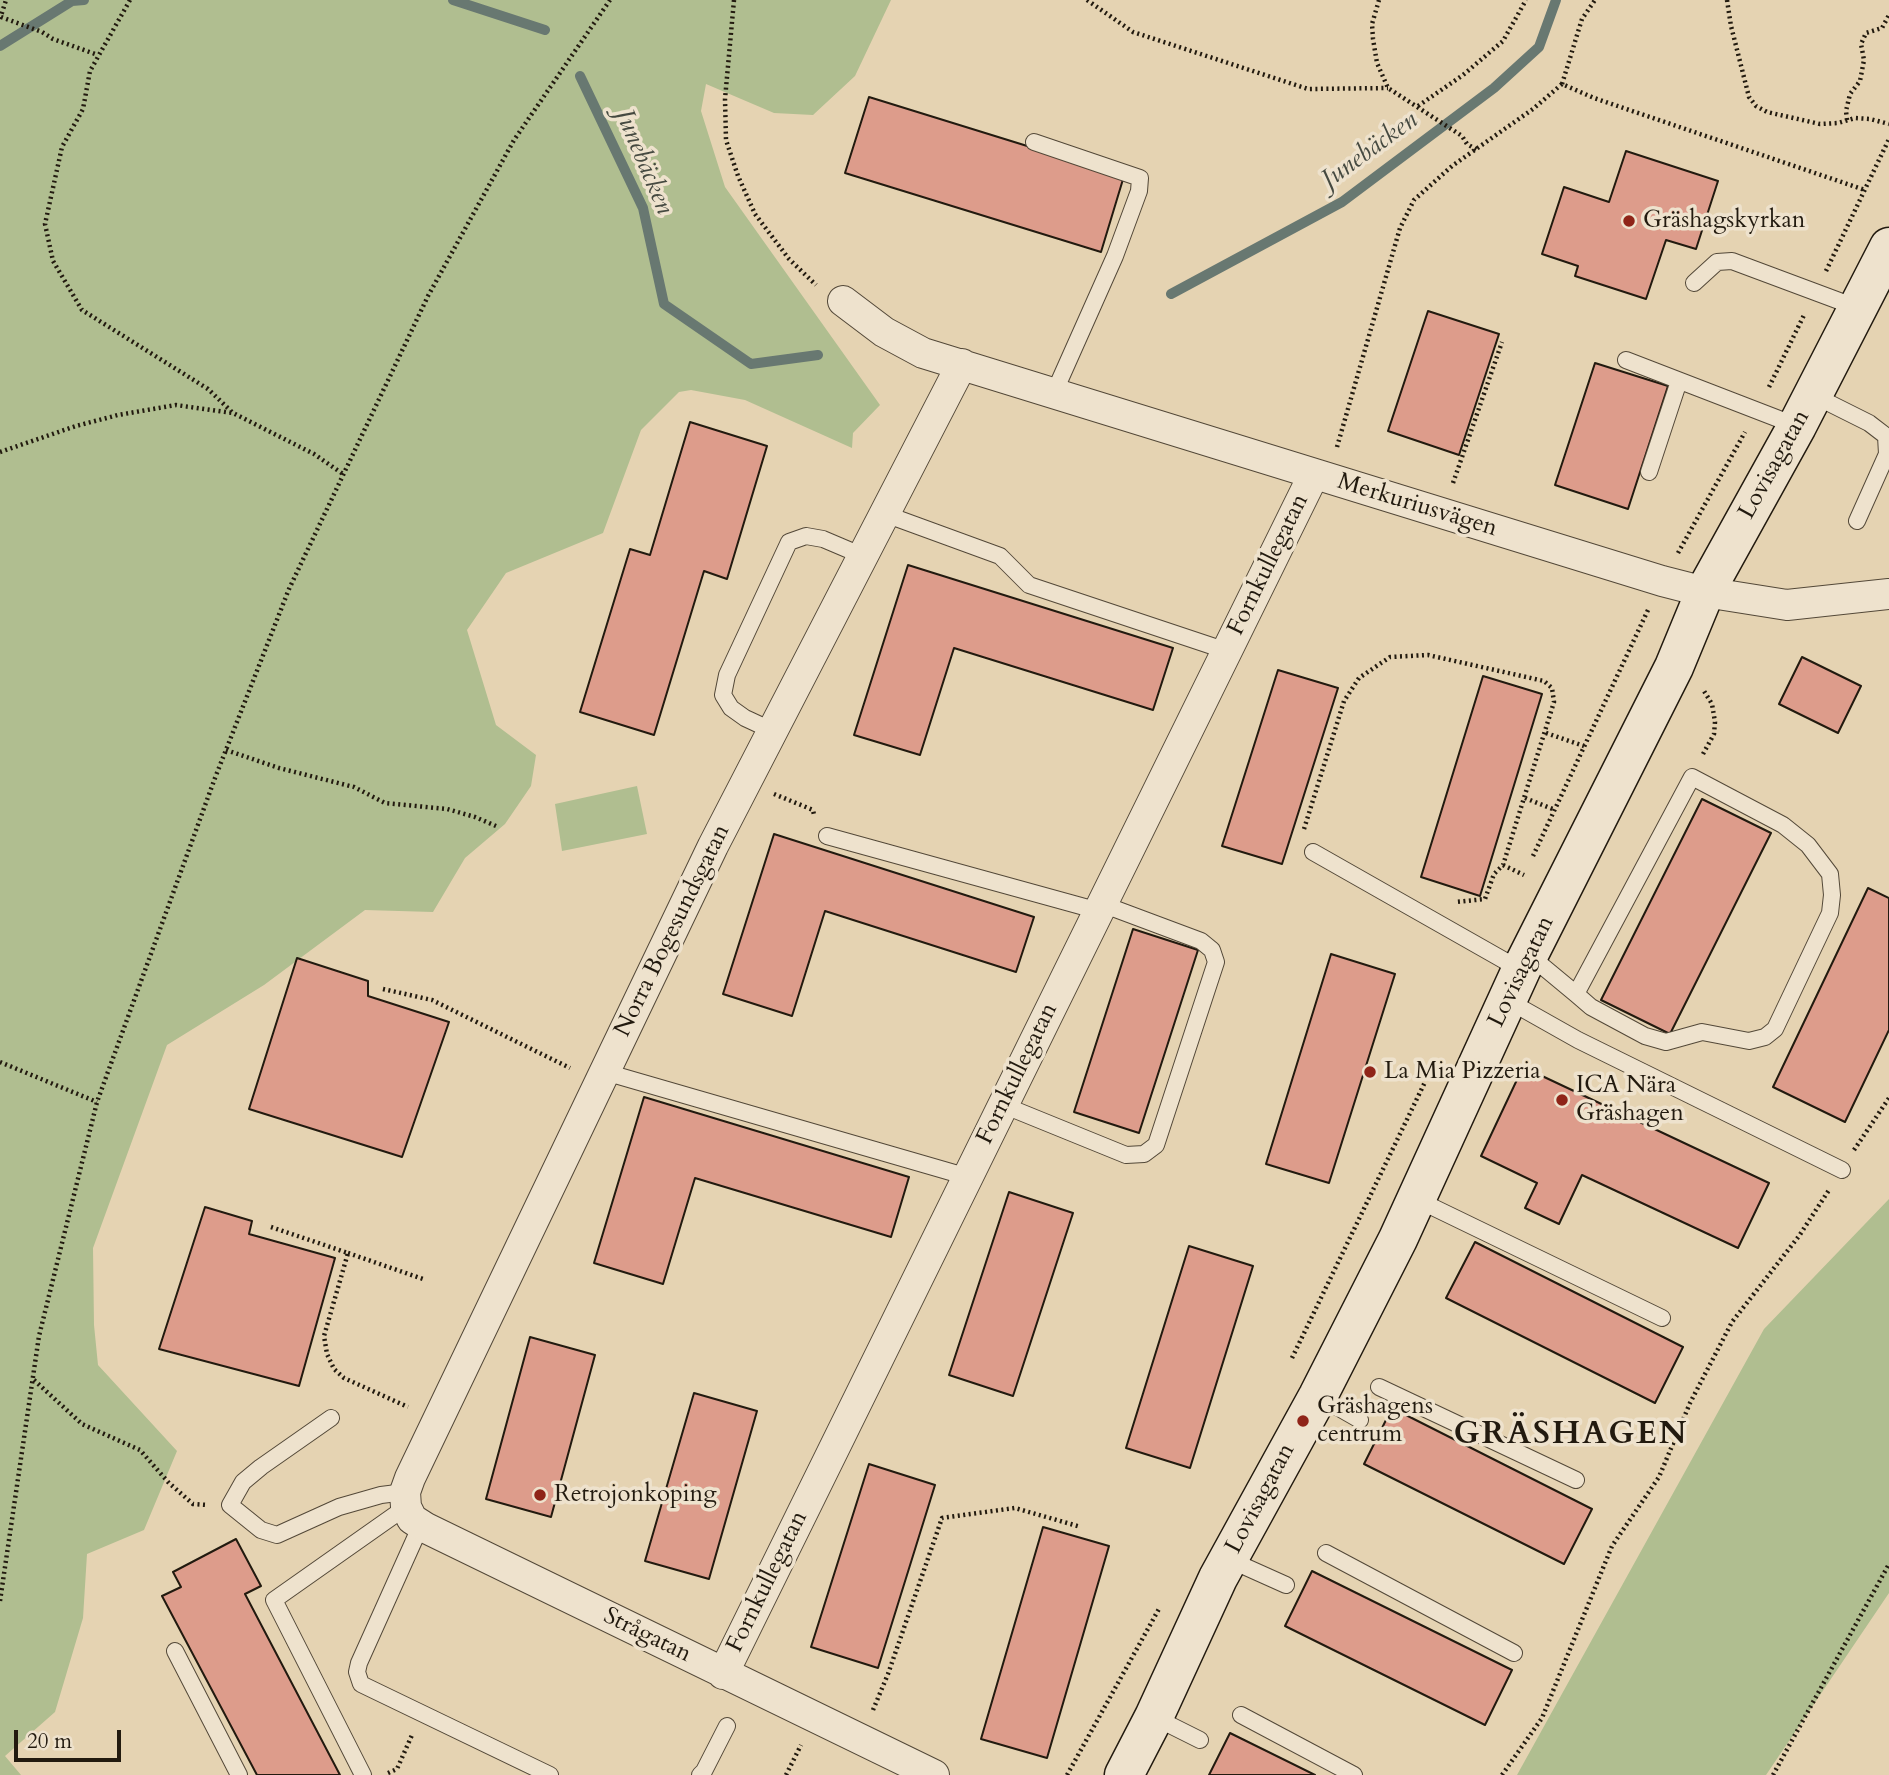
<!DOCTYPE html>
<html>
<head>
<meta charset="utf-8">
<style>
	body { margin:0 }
	#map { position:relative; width:1889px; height:1775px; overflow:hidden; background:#e5d3b2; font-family:Cardo,serif }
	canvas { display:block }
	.scale { position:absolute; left:14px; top:1730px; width:107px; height:32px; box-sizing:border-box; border:4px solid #221a0f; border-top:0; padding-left:9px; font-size:21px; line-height:24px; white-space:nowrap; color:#221a0f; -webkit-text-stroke:5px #eee2cd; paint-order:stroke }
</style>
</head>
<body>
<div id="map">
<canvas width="1889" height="1775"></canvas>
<div class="scale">20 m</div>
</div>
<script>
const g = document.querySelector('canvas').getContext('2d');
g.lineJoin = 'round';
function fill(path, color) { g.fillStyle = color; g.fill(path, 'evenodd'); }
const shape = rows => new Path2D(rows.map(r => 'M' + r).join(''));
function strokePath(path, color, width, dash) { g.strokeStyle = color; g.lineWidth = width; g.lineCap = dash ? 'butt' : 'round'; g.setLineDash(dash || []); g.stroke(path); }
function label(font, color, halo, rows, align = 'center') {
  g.font = font + ' Cardo,serif'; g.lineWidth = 7; g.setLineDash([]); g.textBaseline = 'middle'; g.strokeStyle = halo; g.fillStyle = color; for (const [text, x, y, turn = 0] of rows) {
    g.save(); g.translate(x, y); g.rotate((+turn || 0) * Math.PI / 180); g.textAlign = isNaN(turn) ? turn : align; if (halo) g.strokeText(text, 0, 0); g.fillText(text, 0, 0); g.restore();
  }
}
const green = shape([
	[0,0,891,0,855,76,813,115,774,113,706,84,701,111,725,187,880,405,853,433,852,448,745,400,691,390,679,392,641,430,603,533,506,573,467,630,496,725,536,755,531,786,505,824,465,858,433,912,365,910,264,985,167,1045,93,1248,94,1325,98,1365,177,1451,144,1530,87,1554,83,1618,55,1712,5,1756,21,1775,0,1775],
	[637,786,647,834,562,851,555,804],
	[1889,1199,1889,1593,1766,1775,1517,1775,1764,1329]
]);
const stream = shape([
	[453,0,545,30],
	[0,46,72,1,84,0],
	[580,76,643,208,664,304,751,364,818,355],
	[1171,294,1342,202,1494,88,1539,47,1556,0]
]);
const building = shape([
	[869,97,1124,176,1101,252,845,173,869,97],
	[1626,151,1718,181,1696,249,1666,240,1646,299,1575,276,1578,266,1542,254,1564,187,1609,202,1626,151],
	[1428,311,1499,334,1459,455,1388,431,1428,311],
	[1595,363,1668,386,1628,509,1555,485,1595,363],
	[690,422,767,446,727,579,704,571,654,735,580,712,630,549,650,555,690,422],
	[908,565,1173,648,1153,710,954,648,920,755,854,735,908,565],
	[1802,657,1861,686,1838,733,1779,704,1802,657],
	[1278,670,1338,688,1282,864,1222,846,1278,670],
	[1483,676,1542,694,1480,896,1421,877,1483,676],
	[1702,799,1771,833,1670,1034,1601,1000,1702,799],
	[774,834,1034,917,1016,972,825,911,792,1016,723,994,774,834],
	[1868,888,1889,898,1889,1030,1845,1122,1773,1087,1868,888],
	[1133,929,1198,950,1139,1133,1074,1112,1133,929],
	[1331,954,1395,974,1329,1183,1266,1164,1331,954],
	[297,958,368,981,368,996,449,1022,402,1157,249,1109,297,958],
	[1523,1067,1769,1183,1738,1248,1582,1175,1559,1224,1525,1208,1537,1183,1481,1156,1523,1067],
	[644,1097,909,1177,891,1237,695,1178,663,1284,594,1263,644,1097],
	[1009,1192,1073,1213,1013,1396,949,1375,1009,1192],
	[205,1207,252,1221,249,1234,335,1258,299,1386,159,1349,205,1207],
	[1475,1242,1683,1347,1655,1403,1446,1298,1475,1242],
	[1189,1246,1253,1266,1190,1468,1126,1448,1189,1246],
	[530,1337,595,1355,551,1517,486,1499,530,1337],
	[694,1393,757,1411,709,1579,645,1561,694,1393],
	[1392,1408,1592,1509,1564,1564,1364,1464,1392,1408],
	[869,1464,935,1485,878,1668,811,1647,869,1464],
	[1043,1527,1109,1546,1047,1758,981,1739,1043,1527],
	[236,1539,261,1586,245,1594,340,1775,257,1775,162,1596,181,1587,173,1572,236,1539],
	[1312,1571,1512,1670,1485,1725,1285,1626,1312,1571],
	[1230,1733,1315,1775,1209,1775,1230,1733]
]);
const path = shape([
	[130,0,90,71,83,109,62,147,45,224,53,261,82,310,208,389,233,413,314,454,343,474],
	[734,0,725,99,726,140,738,176,755,214,789,259,816,285],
	[1087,0,1133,32,1308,89,1388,88],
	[1379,0,1372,24,1373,39,1377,63,1388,88,1462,136,1467,144,1477,150],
	[1727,0,1731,26,1749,97,1756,106,1767,112,1820,124,1838,123,1855,118,1870,119,1889,124],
	[1,17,42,32,53,39,98,55],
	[0,19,6,0],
	[1562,84,1582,19,1595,0],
	[1418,106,1463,75,1503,41,1526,0],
	[1847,120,1846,111,1850,94,1860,81,1864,60,1861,44,1866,33,1882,28,1889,15],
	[1826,271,1889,139],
	[1769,387,1805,313],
	[1337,447,1400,228,1414,200,1452,166,1533,109,1562,84,1594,98,1865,190],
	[0,452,76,426,118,415,176,405,233,413],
	[1453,483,1502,342],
	[1678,553,1745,432],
	[1546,733,1584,746],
	[226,750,279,768,354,787,385,803,447,809,475,817,496,826],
	[1703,754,1714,734,1715,722,1712,704,1704,691],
	[774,794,813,810,814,815],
	[1525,798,1555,810],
	[1304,829,1344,701,1359,678,1390,657,1428,655,1544,681,1552,688,1554,702,1503,865,1494,874,1485,899,1456,902],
	[1533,856,1648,610],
	[1503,865,1524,875],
	[383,989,432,1000,570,1068],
	[0,1062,97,1102],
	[1854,1150,1889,1098],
	[271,1227,348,1253,324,1336,327,1354,334,1369,344,1378,408,1407],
	[348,1253,423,1279],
	[1292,1358,1425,1082],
	[34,1380,82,1424,140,1450,169,1483,193,1504,207,1505],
	[0,1601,39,1336,97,1102,215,778,289,589,428,296,514,140,610,0],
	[873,1710,888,1674,942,1518,1015,1508,1081,1527],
	[388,1773,397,1769,412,1735],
	[786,1775,801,1745],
	[1067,1775,1160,1607],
	[1502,1775,1542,1718,1612,1546,1659,1477,1690,1403,1732,1322,1799,1236,1829,1190],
	[1773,1775,1889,1564]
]);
const lane = shape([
	[1034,142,1140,178,1139,191,1115,256,1054,393],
	[1694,283,1717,262,1732,261,1858,308],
	[1626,360,1797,426],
	[1813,395,1869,423,1886,436,1887,454,1857,521],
	[1649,472,1679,381],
	[885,514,1000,556,1029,585,1227,651],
	[773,731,745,718,731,708,723,695,727,675,789,542,806,536,823,539,863,556],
	[827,836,1099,911],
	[1313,852,1521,970],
	[1529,955,1576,994,1591,1007,1645,1036,1666,1042,1702,1032,1749,1041,1765,1037,1775,1029,1830,913,1832,895,1830,874,1808,845,1783,825,1692,777,1576,994],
	[1507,1000,1578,1040,1842,1170],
	[605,1072,968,1177],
	[1003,1105,1126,1155,1144,1154,1156,1145,1216,962,1212,950,1201,941,1102,904],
	[1416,1199,1662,1318],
	[1379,1387,1576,1480],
	[1318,1396,1360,1420],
	[331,1418,261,1467,243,1482,230,1505,261,1530,277,1535,339,1507,381,1495,405,1492],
	[421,1525,359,1663,357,1672,361,1684,550,1775],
	[1326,1553,1514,1653],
	[1228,1559,1286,1585],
	[175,1651,239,1775],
	[1241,1715,1354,1775],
	[1154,1717,1200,1740],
	[363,1775,274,1600,406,1507],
	[700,1775,704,1771,727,1726]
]);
const street = shape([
	[843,301,884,332,923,353,1662,581,1705,592,1787,605,1889,594],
	[723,1674,1314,474],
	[934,1775,426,1528,412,1519,406,1507,405,1492,410,1478,713,846,962,364]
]);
const secondary = shape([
	[1124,1775,1154,1717,1218,1578,1318,1396,1398,1239,1521,970,1674,667,1705,592,1797,426,1889,247]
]);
const markers = [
	[1629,221,7,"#8f2418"],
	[1370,1072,7,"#8f2418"],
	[1562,1100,7,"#8f2418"],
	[1303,1421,7,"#8f2418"],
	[540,1495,7,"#8f2418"]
];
const poiNames = [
	["Gräshagskyrkan",1643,221],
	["La Mia Pizzeria",1384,1072],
	["ICA Nära",1576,1086],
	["Gräshagen",1576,1114],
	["Gräshagens",1317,1407],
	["centrum",1317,1435],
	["Retrojonkoping",554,1495]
];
const streetNames = [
	["Lovisagatan",1775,465,-61],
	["Merkuriusvägen",1417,506,17],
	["Fornkullegatan",1269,565,-64],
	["Norra Bogesundsgatan",673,931,-64],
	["Lovisagatan",1522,972,-64],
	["Fornkullegatan",1018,1074,-64],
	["Lovisagatan",1261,1499,-62],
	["Fornkullegatan",768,1582,-64],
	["Strågatan",647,1636,26]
];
const waterNames = [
	["Junebäcken",1370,151,-36],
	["Junebäcken",643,162,67]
];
const districtNames = [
	["GRÄSHAGEN",1571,1436]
];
fill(green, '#b0be90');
strokePath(stream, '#687871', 10);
fill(building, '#dd9c8b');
strokePath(building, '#221a0f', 2);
strokePath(lane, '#534838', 18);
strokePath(street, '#534838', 32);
strokePath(secondary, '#221a0f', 41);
strokePath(path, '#221a0f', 4.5, [2, 3.5]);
strokePath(lane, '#eee2cd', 16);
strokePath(street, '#eee2cd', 30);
strokePath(secondary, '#eee2cd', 38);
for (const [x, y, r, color] of markers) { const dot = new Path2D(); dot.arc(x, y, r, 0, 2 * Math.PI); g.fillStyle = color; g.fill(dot); strokePath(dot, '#eee2cd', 2.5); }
label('24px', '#221a0f', '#eee2cd', poiNames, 'left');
label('24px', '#221a0f', '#eee2cd', streetNames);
label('italic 26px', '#454940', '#eee2cd', waterNames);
g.letterSpacing = '2px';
label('bold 32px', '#221a0f', '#eee2cd', districtNames);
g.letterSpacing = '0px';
</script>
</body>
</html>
